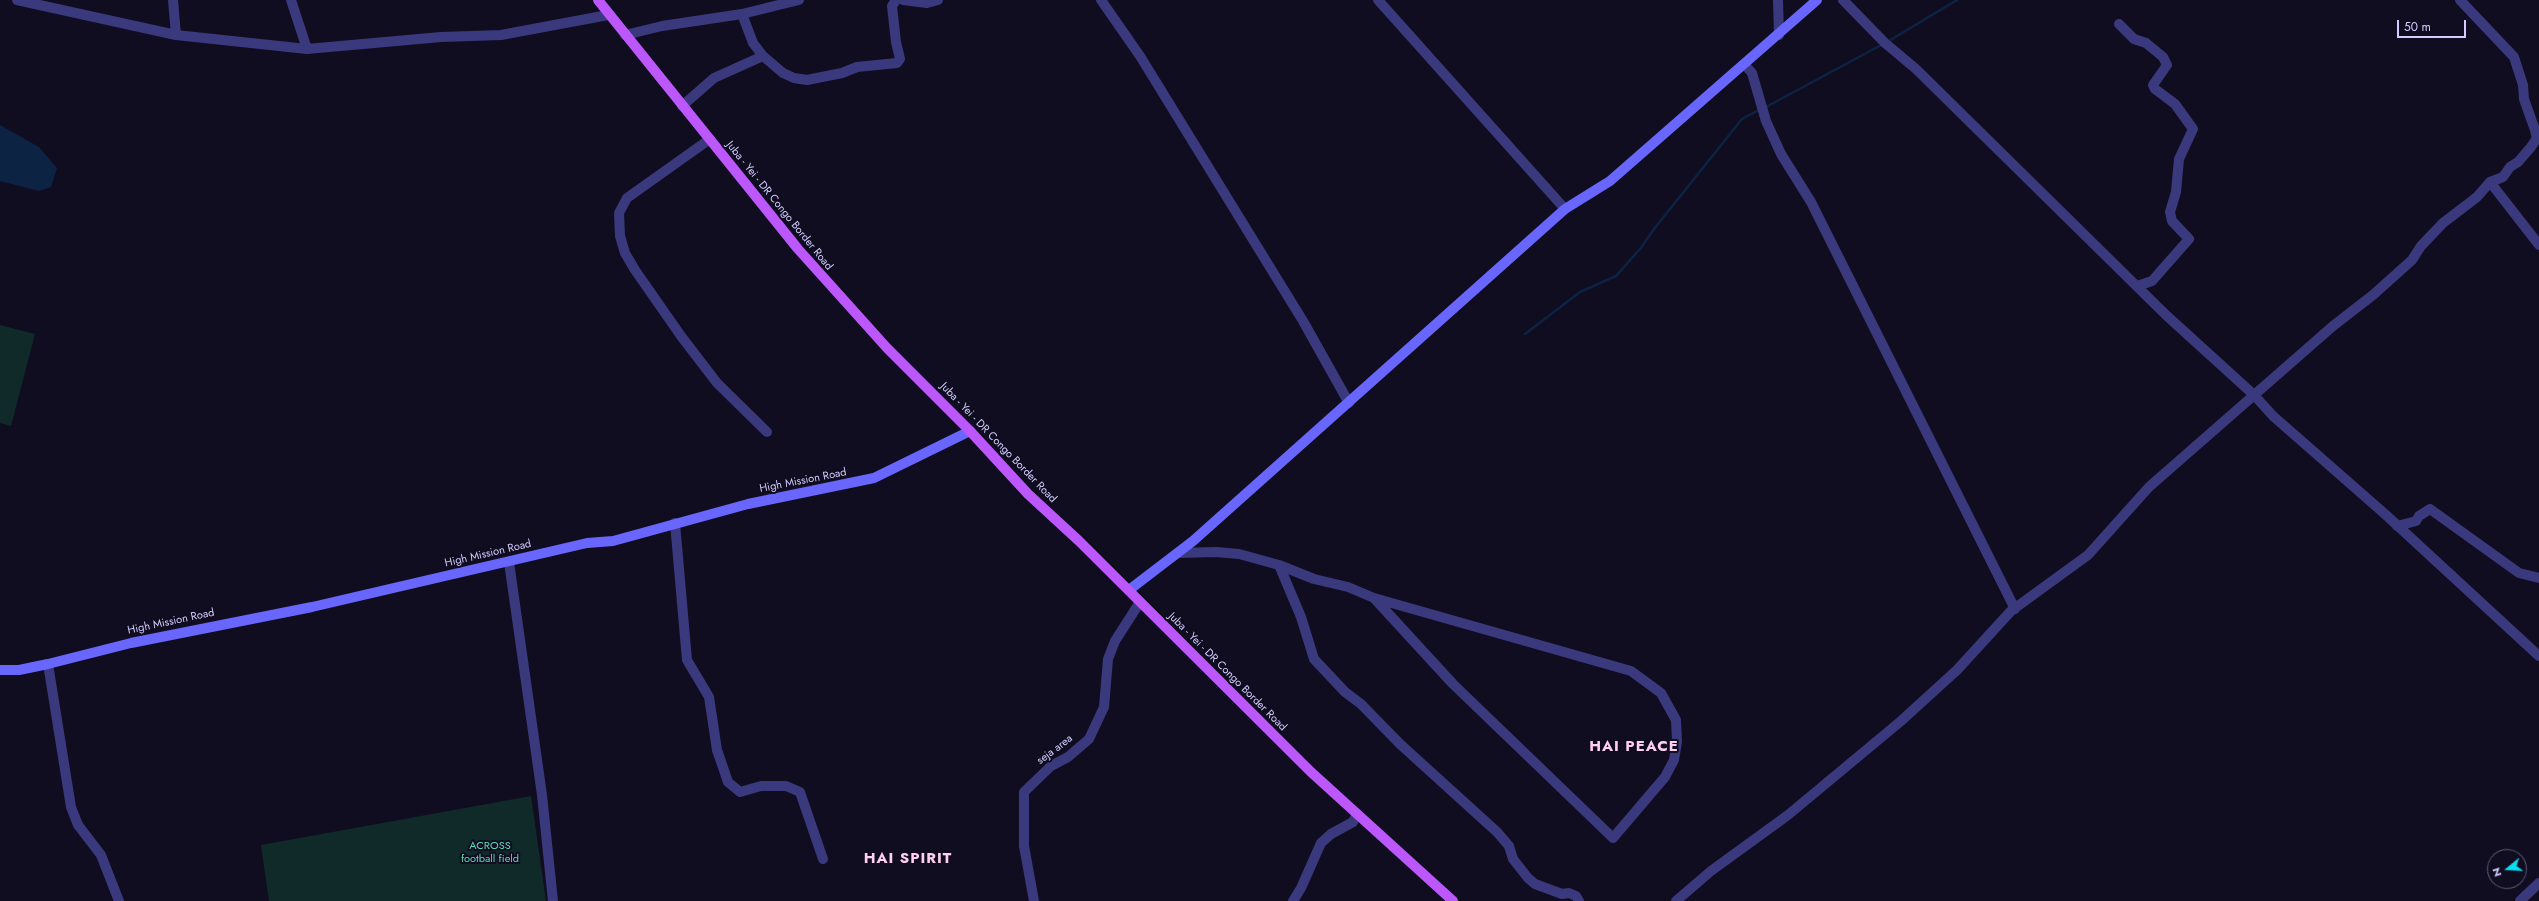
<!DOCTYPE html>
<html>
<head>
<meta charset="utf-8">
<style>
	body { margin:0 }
	#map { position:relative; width:2539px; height:901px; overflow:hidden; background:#100d20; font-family:Jost,sans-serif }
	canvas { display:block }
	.north { position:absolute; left:2487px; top:849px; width:40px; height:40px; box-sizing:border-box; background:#100d20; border:1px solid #5e5a79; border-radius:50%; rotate:252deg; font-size:11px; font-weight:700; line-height:16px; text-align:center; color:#d2cdfe }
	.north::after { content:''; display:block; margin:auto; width:14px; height:18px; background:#05dff2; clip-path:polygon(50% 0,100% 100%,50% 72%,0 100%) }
	.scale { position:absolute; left:2397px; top:20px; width:69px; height:18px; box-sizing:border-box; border:2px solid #d2cdfe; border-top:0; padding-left:5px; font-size:12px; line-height:14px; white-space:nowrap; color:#d2cdfe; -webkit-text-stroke:3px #100d20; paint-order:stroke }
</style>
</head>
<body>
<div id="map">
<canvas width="2539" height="901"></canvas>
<div class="north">N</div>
<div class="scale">50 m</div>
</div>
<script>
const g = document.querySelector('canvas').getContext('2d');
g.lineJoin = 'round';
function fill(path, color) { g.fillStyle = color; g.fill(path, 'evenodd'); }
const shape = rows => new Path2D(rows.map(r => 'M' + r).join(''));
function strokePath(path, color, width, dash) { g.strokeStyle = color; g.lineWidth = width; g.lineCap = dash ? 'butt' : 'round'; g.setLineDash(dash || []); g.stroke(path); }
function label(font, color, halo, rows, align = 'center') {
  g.font = font + ' Jost,sans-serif'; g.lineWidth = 4; g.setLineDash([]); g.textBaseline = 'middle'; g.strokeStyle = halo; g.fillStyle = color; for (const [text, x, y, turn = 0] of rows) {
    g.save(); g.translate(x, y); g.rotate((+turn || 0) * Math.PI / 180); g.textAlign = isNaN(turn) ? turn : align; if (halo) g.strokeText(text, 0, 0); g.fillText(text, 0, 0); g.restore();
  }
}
const green = shape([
	[0,325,35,334,11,426,0,423],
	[531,796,546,901,269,901,261,845]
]);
const water = shape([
	[0,125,39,147,57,168,51,187,39,191,0,181]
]);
const stream = shape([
	[1887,42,1957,0],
	[1766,107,1883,44],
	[1525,334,1580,292,1616,276,1640,249,1654,229,1742,119,1759,110]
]);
const street = shape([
	[17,0,176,35,307,49,441,37,501,35,608,15],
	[173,0,176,35],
	[291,0,307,49],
	[903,0,927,3,938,0],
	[1101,0,1140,56,1303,321,1349,403],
	[1378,0,1565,209],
	[1778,0,1779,35],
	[1843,0,1885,43,1916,69,2166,315,2254,395,2273,416,2386,515,2539,656],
	[742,14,753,43,763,56,783,73,794,78,807,80,842,73,857,67,897,63,900,59,896,42,892,6,896,0],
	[2119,24,2134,39,2146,43,2163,57,2167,65,2153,85,2155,89,2175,104,2193,129,2179,159,2176,192,2170,212,2172,221,2189,239,2152,281,2137,286],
	[625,35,662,26,742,14,799,0],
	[1744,64,1752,73,1766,121,1781,154,1811,202,2015,609],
	[682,106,714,78,763,56],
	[710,139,627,198,619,213,620,236,625,253,635,270,681,336,717,383,767,432],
	[2490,182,2539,245],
	[675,523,687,660,709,697,717,750,728,782,740,792,761,786,786,786,800,792,823,859],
	[2397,526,2416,521,2419,516,2430,509,2519,573,2539,578],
	[1178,553,1216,552,1239,554,1279,565,1314,579,1348,587,1374,598,1631,671,1661,693,1676,720,1677,742,1674,760,1665,777,1613,838,1453,684,1374,598],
	[509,562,542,795,553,901],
	[1279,565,1301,617,1314,659,1345,692,1361,704,1400,744,1497,832,1509,846,1513,859,1528,878,1535,884,1562,894,1569,893,1576,896,1579,901],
	[48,664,71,807,78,825,101,855,119,901],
	[1034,901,1024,846,1024,792,1051,766,1068,757,1089,739,1104,707,1108,659,1115,641,1140,602],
	[1293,901,1301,888,1321,843,1331,834,1353,822,1357,814],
	[1676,901,1711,871,1788,815,1901,721,1957,670,2011,611,2088,555,2149,487,2333,326,2373,295,2412,260,2421,246,2443,223,2477,197,2490,182,2503,177,2510,167,2518,162,2531,147,2537,138,2535,130,2524,99,2523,85,2514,57,2460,0],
	[2520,901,2539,883]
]);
const secondary = shape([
	[1129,590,1193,541,1565,209,1610,181,1817,0],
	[0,670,19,670,48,664,131,643,312,607,587,543,613,541,748,504,874,478,970,431]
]);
const primary = shape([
	[598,0,798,249,887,348,970,431,1028,494,1079,541,1311,772,1453,901]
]);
const streetNames = [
	["Juba - Yei - DR Congo Border Road",779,206,51],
	["Juba - Yei - DR Congo Border Road",998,443,46],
	["High Mission Road",803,481,-11],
	["High Mission Road",488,554,-13],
	["High Mission Road",171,622,-12],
	["Juba - Yei - DR Congo Border Road",1227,672,45],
	["seja area",1055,750,-37]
];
const parkNames = [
	["ACROSS",490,846],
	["football field",490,859]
];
const districtNames = [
	["HAI PEACE",1634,747],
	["HAI SPIRIT",908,859]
];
fill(green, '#102a29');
fill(water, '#0d2344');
strokePath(stream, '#0d2344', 2.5);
strokePath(street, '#3b397e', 10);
strokePath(secondary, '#6866fc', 10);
strokePath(primary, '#bb57fb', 10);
label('11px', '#d2cdfe', '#100d20', streetNames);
label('11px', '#5bdcba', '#100d20', parkNames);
g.letterSpacing = '1px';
label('bold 15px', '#fecfee', '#100d20', districtNames);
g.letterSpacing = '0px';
</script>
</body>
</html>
